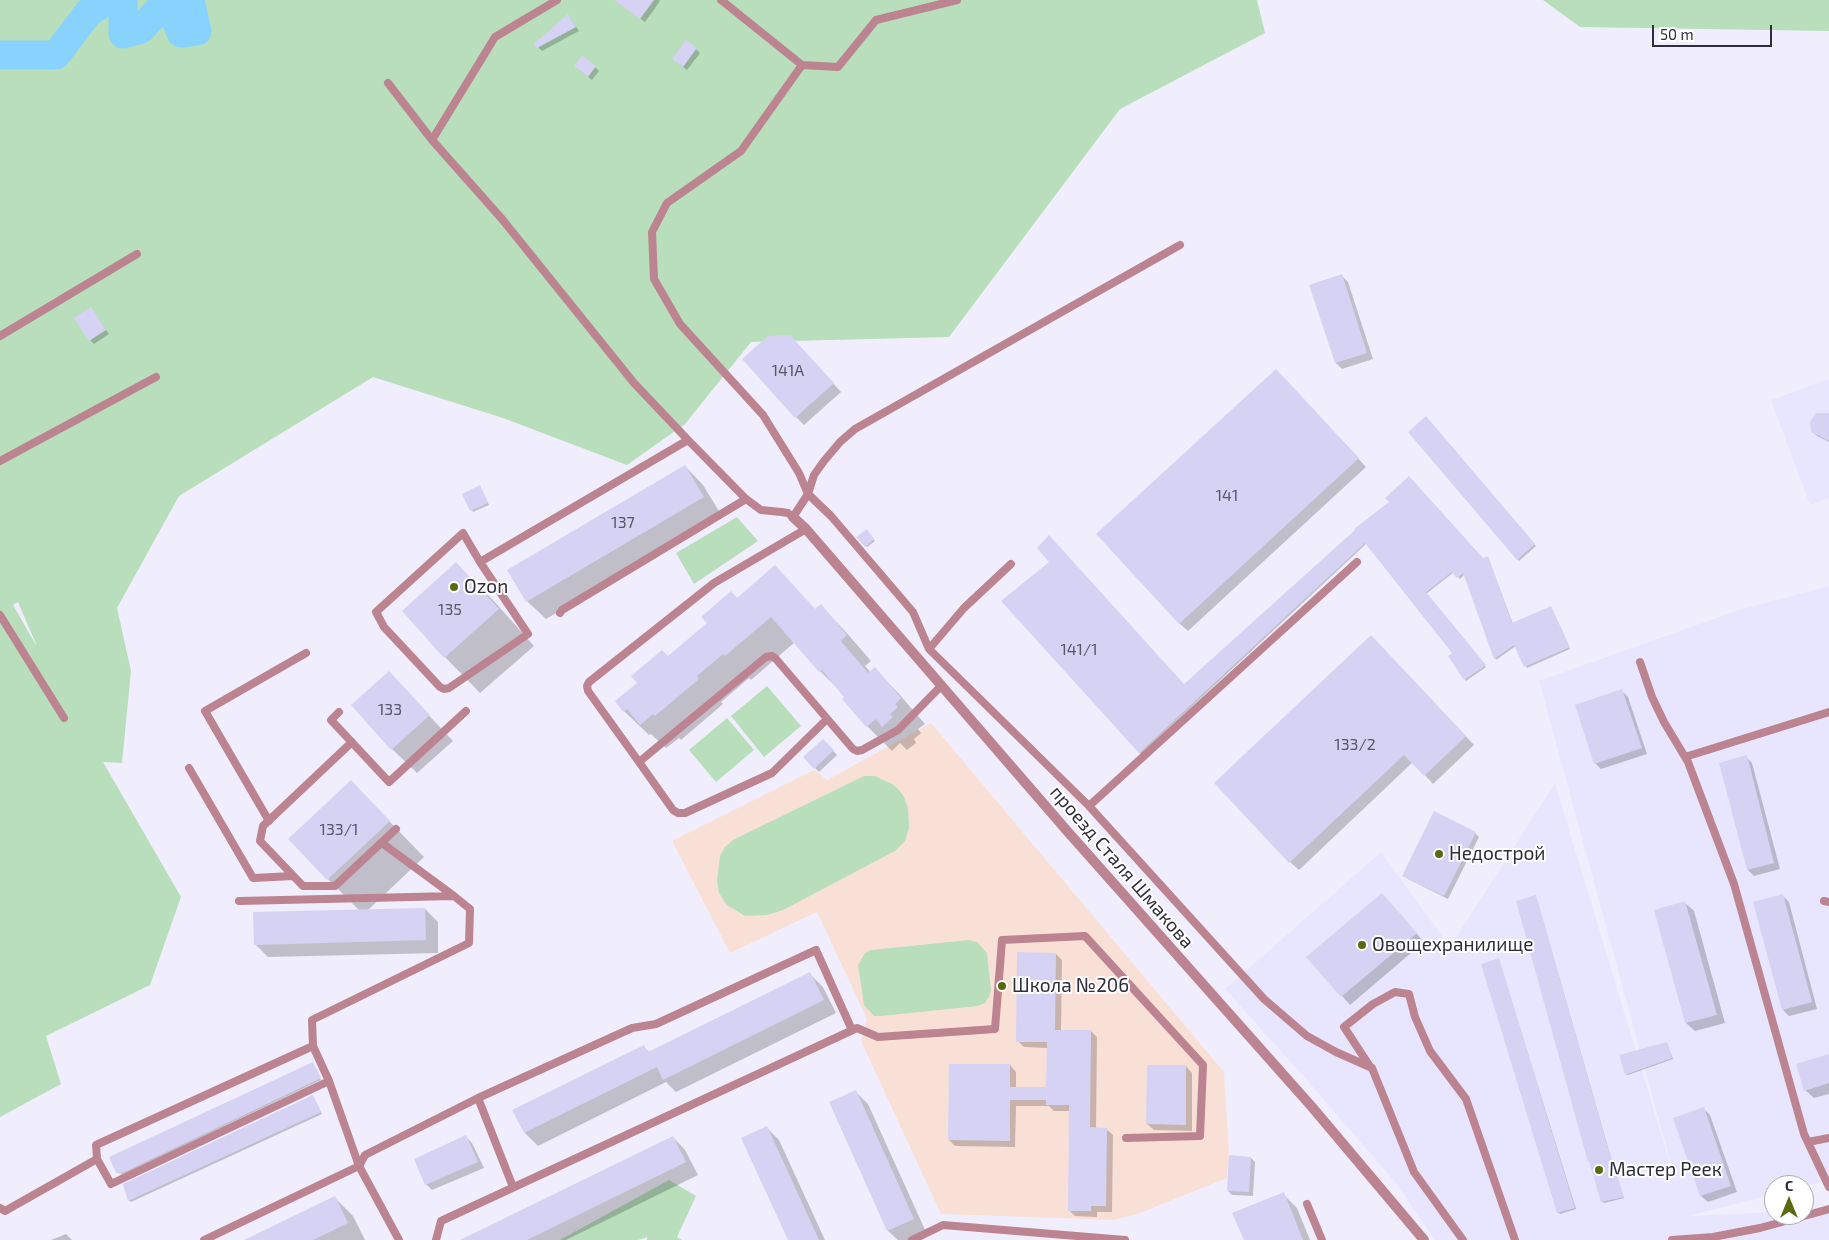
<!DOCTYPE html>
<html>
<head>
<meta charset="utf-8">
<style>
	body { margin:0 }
	#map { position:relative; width:1829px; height:1240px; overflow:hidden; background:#f0eefc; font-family:"Exo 2",sans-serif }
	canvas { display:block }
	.north { position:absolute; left:1764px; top:1175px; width:50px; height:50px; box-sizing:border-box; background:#fff; border:1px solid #acabb0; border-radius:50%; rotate:0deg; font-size:14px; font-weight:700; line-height:20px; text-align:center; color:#2f2d3a }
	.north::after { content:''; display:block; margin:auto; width:18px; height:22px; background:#5a6810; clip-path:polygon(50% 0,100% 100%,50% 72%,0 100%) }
	.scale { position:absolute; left:1652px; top:25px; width:120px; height:22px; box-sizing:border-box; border:2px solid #2f2d3a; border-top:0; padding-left:6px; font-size:15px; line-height:18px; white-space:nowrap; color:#2f2d3a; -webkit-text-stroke:4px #fff; paint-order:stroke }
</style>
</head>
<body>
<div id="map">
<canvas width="1829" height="1240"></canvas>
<div class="north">С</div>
<div class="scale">50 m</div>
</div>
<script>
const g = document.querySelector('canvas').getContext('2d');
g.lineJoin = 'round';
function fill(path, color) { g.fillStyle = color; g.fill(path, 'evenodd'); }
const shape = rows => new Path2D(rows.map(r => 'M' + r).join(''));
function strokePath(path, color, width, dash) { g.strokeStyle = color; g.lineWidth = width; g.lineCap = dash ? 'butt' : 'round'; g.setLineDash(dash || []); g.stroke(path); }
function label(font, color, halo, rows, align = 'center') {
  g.font = font + ' "Exo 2",sans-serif'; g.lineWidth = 4; g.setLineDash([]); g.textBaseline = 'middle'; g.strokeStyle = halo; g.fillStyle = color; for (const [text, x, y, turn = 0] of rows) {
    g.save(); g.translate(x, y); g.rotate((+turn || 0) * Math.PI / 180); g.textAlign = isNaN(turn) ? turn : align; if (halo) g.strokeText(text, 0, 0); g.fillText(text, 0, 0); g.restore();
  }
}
const built = shape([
	[1829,379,1829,498,1810,505,1771,400],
	[1829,586,1829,1180,1804,1186,1774,1185,1774,1194,1689,1216,1774,1212,1774,1215,1804,1215,1804,1211,1829,1210,1829,1240,1435,1240,1395,1182,1306,1079,1225,989,1381,852,1450,947,1555,783,1678,1190,1539,681,1739,610]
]);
const education = shape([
	[931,723,1224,1072,1229,1155,1227,1178,1140,1213,1115,1220,941,1214,861,1041,867,1019,817,912,730,953,672,841,814,770,827,780]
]);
const green = shape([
	[0,0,1257,0,1265,33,1120,109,949,337,751,342,685,424,627,465,503,418,373,377,179,496,117,608,131,671,122,763,103,762,181,897,150,985,46,1036,61,1084,0,1117],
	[18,602,36,644,36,645,13,605],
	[1543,0,1829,0,1829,31,1580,27],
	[737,517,758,541,694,584,676,553],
	[767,686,801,726,764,757,731,716],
	[727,718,754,750,716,782,689,750],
	[864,776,875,776,892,784,900,791,904,797,908,808,909,828,905,841,895,851,783,910,767,915,745,916,727,905,719,893,717,881,720,856,725,847,733,840],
	[969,940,977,942,987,953,991,990,989,997,985,1003,978,1006,881,1016,874,1016,864,1005,858,965,865,953,871,950],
	[669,1180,696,1196,677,1237,682,1240,647,1240,647,1237,638,1240,560,1240]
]);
const shadow = shape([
	[631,0,659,0,660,1,645,22,630,11],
	[568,15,579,31,542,51,538,47],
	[696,49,700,53,687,70,677,62],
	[595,67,599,71,592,80,579,70],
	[1342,276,1348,282,1373,359,1342,369,1336,363],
	[91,309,109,334,94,344,90,340],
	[798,345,841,392,804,425,796,417],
	[1285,379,1366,467,1188,631,1179,623],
	[1829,415,1829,442,1817,436,1813,432],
	[1426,418,1536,546,1519,561,1410,432],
	[685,466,703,485,722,516,546,619,527,601],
	[481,488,489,505,473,512,464,494],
	[867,531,875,541,867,547,858,537],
	[1356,531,1483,560,1489,560,1513,624,1551,607,1570,649,1527,668,1516,646,1496,660,1465,574,1460,579,1454,572,1426,594,1486,667,1466,681,1454,653,1367,543,1141,754,1003,601,1184,686],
	[456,564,492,599,534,646,480,693,445,657,403,611],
	[775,567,816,610,821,606,845,631,871,661,865,666,871,673,875,669,899,694,925,724,918,729,921,733,914,739,916,743,907,750,900,743,892,751,867,726,844,699,846,697,820,671,795,642,751,680,749,678,721,702,723,704,681,740,679,738,666,748,651,734,649,735,624,711,668,658],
	[1380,645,1474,745,1433,784,1413,762,1299,870,1290,862],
	[389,673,453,741,417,773,392,749],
	[1622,691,1628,697,1647,754,1601,769,1595,763],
	[823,740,837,755,819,772,805,757],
	[1746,757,1752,763,1780,869,1754,876,1748,870],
	[351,782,424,857,367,911,425,909,438,922,438,953,268,957,255,944,360,911,328,879],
	[1475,833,1479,837,1448,899,1408,879,1404,875],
	[1782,895,1789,902,1817,1009,1789,1016,1783,1010],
	[1536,896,1611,1158,1624,1198,1604,1203,1602,1202],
	[1390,903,1424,942,1350,1005,1308,957],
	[1685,903,1694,911,1725,1023,1695,1031,1686,1023,1655,911],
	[1056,954,1062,960,1061,1031,1091,1031,1097,1037,1096,1129,1106,1129,1113,1135,1112,1212,1097,1212,1097,1217,1075,1216,1069,1210,1070,1111,1054,1111,1049,1106,1016,1106,1015,1147,955,1146,949,1140,1010,1065,1016,1072,1016,1088,1048,1088,1048,1048,1024,1047,1018,1041],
	[1499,960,1576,1209,1560,1214,1558,1212],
	[810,974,823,987,836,1013,676,1092,666,1082,538,1146,525,1133,514,1111,644,1047,650,1053],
	[1667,1044,1673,1059,1628,1075,1626,1074],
	[1829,1055,1829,1094,1814,1098,1805,1090],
	[314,1065,321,1080,122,1175,117,1172],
	[1186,1066,1192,1073,1192,1131,1154,1130,1147,1124],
	[855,1091,868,1104,926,1232,909,1240,898,1240,888,1231,830,1103],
	[314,1098,322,1114,131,1202,129,1200],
	[1704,1109,1710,1115,1737,1192,1708,1202,1701,1196,1675,1118],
	[766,1127,779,1140,825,1240,789,1240],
	[466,1137,472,1143,484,1168,432,1190,426,1184],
	[673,1137,685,1150,698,1175,566,1240,483,1240],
	[1251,1158,1255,1162,1253,1196,1232,1195,1228,1191],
	[1283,1194,1297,1208,1310,1240,1245,1240],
	[334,1197,353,1216,365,1240,247,1240],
	[66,1234,72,1240,51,1240]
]);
const river = shape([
	[123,0,123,34,141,29,160,8,173,13,181,33,197,31,190,0],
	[0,55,56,55,88,13,107,0]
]);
const building = shape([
	[614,0,654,0,640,19],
	[568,14,576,27,537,48,534,44],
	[686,40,697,48,683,67,672,59],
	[582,56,596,66,588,77,574,66],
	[1342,274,1367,353,1335,363,1309,285],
	[91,307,106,330,89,341,74,318],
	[790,335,834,383,795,418,742,359,768,336],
	[1276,369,1359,458,1179,624,1096,534],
	[1816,413,1829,413,1829,441,1811,432,1810,422],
	[1426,416,1535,544,1517,560,1408,432],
	[685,465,704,497,526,602,507,570],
	[1409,476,1483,558,1488,556,1512,623,1551,606,1570,647,1524,667,1514,645,1494,659,1463,573,1457,578,1452,572,1426,592,1486,665,1464,680,1448,656,1452,653,1365,543,1139,753,1001,601,1049,562,1037,548,1049,535,1184,684,1355,530,1354,529,1389,502,1385,498],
	[480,485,488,503,470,511,462,494],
	[867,529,874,539,865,547,856,537],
	[456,562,499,609,444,658,402,611],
	[775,565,815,609,821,604,847,635,841,641,868,673,875,667,901,698,895,704,898,707,890,714,893,717,882,727,876,719,866,727,842,699,844,697,822,670,819,672,771,617,725,656,723,654,697,676,699,679,655,716,653,714,640,725,627,709,623,712,615,701,637,683,631,676,662,650,668,656,707,623,701,617,731,591,737,598],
	[1371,635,1466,736,1424,776,1404,755,1289,863,1214,783],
	[389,671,430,715,391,750,351,705],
	[1622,689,1642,748,1594,764,1575,705],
	[823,739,834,750,814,769,803,757],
	[1747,755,1774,863,1747,870,1719,763],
	[351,780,390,821,327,880,288,839],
	[1434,811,1476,832,1444,896,1402,876],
	[1382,893,1417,933,1341,997,1306,957],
	[1783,894,1812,1002,1782,1010,1753,902],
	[1536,895,1610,1155,1624,1197,1601,1202,1589,1161,1588,1162,1516,901],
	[1685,901,1717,1015,1685,1023,1654,910],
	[425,908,426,940,254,945,253,912],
	[1017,952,1056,953,1055,1030,1091,1030,1090,1127,1107,1128,1106,1206,1091,1206,1091,1211,1068,1211,1069,1105,1046,1105,1046,1100,1010,1100,1010,1141,948,1140,949,1064,1010,1064,1010,1087,1046,1087,1047,1042,1016,1042],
	[1499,958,1575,1208,1557,1213,1481,964],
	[810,972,824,1000,663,1080,657,1067,524,1133,512,1110,644,1045,648,1052],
	[1667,1042,1672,1058,1625,1075,1619,1055],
	[1829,1054,1829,1083,1804,1091,1796,1064],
	[313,1062,321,1078,120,1174,119,1172,116,1173,109,1157],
	[1147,1065,1186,1065,1186,1125,1146,1124],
	[856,1090,914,1219,887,1231,829,1102],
	[313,1095,321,1112,128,1201,123,1184],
	[1704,1107,1731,1186,1700,1196,1673,1118],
	[767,1126,819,1240,788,1240,741,1138],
	[466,1135,478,1162,425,1185,414,1159],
	[673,1136,686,1162,527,1240,460,1240],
	[1229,1155,1251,1157,1249,1192,1227,1191],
	[1284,1192,1303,1240,1244,1240,1232,1213],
	[335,1196,348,1223,313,1240,244,1240]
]);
const service = shape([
	[721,0,802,65,838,67,876,20,957,0],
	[388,83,432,140,502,219,634,383,688,440],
	[432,140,495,37,557,0],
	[1180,245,855,429,840,442,824,461,814,475,808,494,831,516,913,612,929,649,1089,806,1264,999,1307,1036,1336,1052,1372,1068,1414,1172,1463,1240],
	[0,336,137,254],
	[0,461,156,377],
	[806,529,714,583,589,682,587,686,588,691,639,762,673,810,678,813,685,813,772,773,827,719],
	[480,562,463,533,376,612,384,627,440,687,444,689,449,688,528,634,480,562,688,440,746,499,761,510,781,512,788,513,793,517,808,494,799,473,763,415,680,324,654,279,652,232,667,203,741,151,802,65],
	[560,613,562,610,746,499],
	[0,615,64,718],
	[929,649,964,608,1011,564],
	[1640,662,1652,697,1664,722,1688,762,1734,884,1804,1134,1829,1187],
	[339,712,331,720,389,782,466,711],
	[352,742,263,826,260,841,303,886,335,886,396,829],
	[1685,757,1829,712],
	[639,762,766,657,772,656,776,659,853,749,857,751,862,750,898,730,941,686],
	[189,768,253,878,293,876],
	[1089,806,1357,562],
	[269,821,205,711,306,653],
	[382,843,454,896],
	[239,901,454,896,470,909,469,943,312,1020,313,1046,329,1081,359,1166,399,1240],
	[1824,901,1829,902],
	[1371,1068,1344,1027,1373,1004,1395,992,1409,994,1415,1017,1430,1051,1466,1099,1515,1240],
	[478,1098,513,1187],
	[1808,1142,1829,1138],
	[97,1159,111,1184,329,1081],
	[1307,1204,1322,1240],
	[0,1208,5,1211,97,1159,96,1145,313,1046],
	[204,1240,359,1166,365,1155,478,1098,632,1028,656,1024,816,950,852,1030],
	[436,1240,441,1221,857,1028,878,1037,995,1029,1002,940,1085,936,1203,1065,1200,1136,1126,1138],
	[912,1240,943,1225,1125,1240],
	[1672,1240,1713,1237,1760,1228,1829,1209]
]);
const minor = shape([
	[793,517,806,529,1068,832,1312,1107,1424,1240]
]);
const markers = [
	[454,587,5,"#5a6810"],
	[1439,854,5,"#5a6810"],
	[1362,945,5,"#5a6810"],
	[1002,986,5,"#5a6810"],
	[1599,1170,5,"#5a6810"]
];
const numberNames = [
	["141А",788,371],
	["141",1227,496],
	["137",623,523],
	["135",450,610],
	["141/1",1079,650],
	["133",390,710],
	["133/2",1355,745],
	["133/1",339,830]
];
const poiNames = [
	["Ozon",464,587],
	["Недострой",1449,854],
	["Овощехранилище",1372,945],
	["Школа №206",1012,986],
	["Мастер Реек",1609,1170]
];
const streetNames = [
	["проезд Сталя Шмакова",1122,867,49]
];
fill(built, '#e8e6fe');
fill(education, '#f9e0d7');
fill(green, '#b8debc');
fill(shadow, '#0003');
strokePath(river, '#88d3fd', 29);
fill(building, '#d6d2f3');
strokePath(service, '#bc8490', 8);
strokePath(minor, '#bc8490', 10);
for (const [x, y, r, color] of markers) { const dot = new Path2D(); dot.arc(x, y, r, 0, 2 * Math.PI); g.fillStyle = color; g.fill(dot); strokePath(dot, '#fff', 2); }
label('16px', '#595668', null, numberNames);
label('19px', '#2f2d3a', '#fff', poiNames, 'left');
label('19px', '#2f2d3a', '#fff', streetNames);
</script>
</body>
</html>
